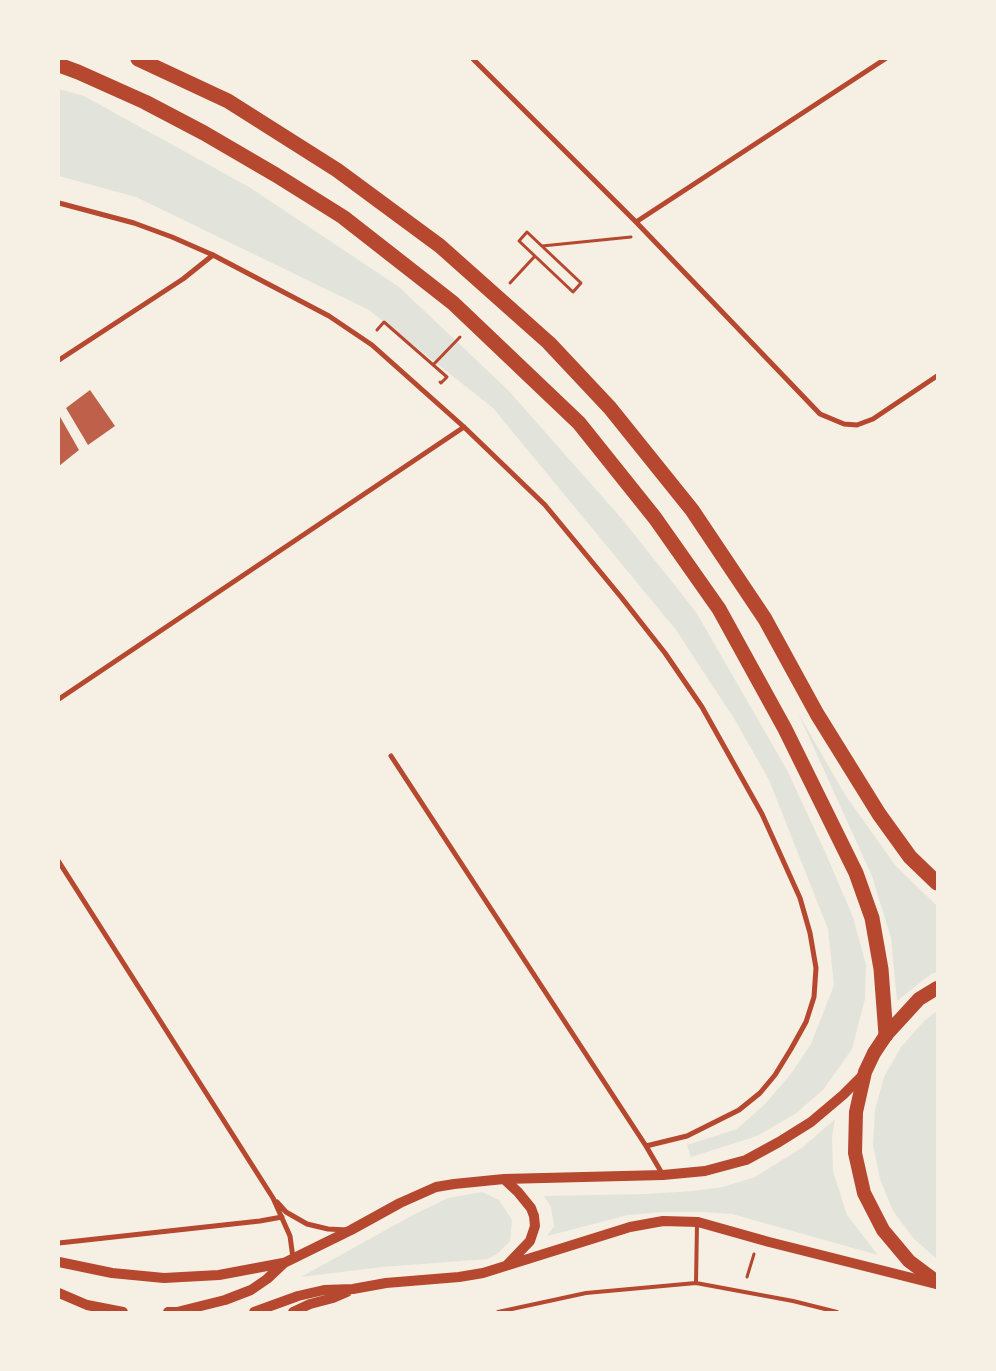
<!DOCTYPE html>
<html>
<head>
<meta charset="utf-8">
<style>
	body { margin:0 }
	#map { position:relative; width:996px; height:1371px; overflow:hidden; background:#f6efe4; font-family:"Public Sans",sans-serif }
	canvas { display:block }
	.frame { position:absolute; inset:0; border:60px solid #f6efe4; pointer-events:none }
</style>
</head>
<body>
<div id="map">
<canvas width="996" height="1371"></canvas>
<div class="frame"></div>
</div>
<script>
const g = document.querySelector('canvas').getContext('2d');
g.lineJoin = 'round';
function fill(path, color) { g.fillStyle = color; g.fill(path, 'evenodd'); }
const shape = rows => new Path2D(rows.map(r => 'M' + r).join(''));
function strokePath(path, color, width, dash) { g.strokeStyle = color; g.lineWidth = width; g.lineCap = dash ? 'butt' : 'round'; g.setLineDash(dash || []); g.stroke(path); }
const green = shape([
	[59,89,84,96,249,187,399,287,508,390,622,519,696,612,787,770,826,854,853,917,866,965,865,999,852,1049,823,1090,795,1114,757,1136,691,1157,687,1145,737,1129,765,1104,790,1075,811,1044,834,985,828,929,769,780,735,720,676,630,493,408,369,310,136,197,59,176],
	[798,713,844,793,895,865,937,906,937,972,931,974,897,1001,891,938,872,876],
	[937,1011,937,1259,914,1239,893,1211,880,1179,873,1145,875,1110,884,1077,901,1047,924,1021],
	[835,1119,832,1137,833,1171,847,1215,878,1255,732,1214,701,1212,664,1212,628,1215,547,1236,554,1226,551,1207,544,1196,647,1194,692,1191,723,1187,755,1177,803,1147],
	[482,1192,499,1200,512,1220,510,1241,498,1253,488,1259,382,1267,301,1277,411,1216,448,1198]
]);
const building = shape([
	[90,390,115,426,88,445,66,408],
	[59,415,79,450,59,466]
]);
const path = shape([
	[527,232,581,283,573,292,519,241,527,232],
	[542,246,631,237],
	[510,283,535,256],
	[377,330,384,322,447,377,441,383,440,382],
	[433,365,460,337],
	[747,1277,754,1254]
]);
const service = shape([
	[696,1283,697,1224],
	[498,1312,586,1293,696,1283,793,1301,837,1312]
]);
const minor = shape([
	[473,59,636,222,820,414,844,424,857,425,873,419,937,376],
	[59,203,134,223,172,237,213,255,329,316,372,345,464,427,545,505,621,597,665,653,702,707,762,814,800,898,810,933,816,968,814,997,806,1022,791,1049,775,1075,760,1093,739,1110,687,1136,646,1146],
	[636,222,885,59],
	[59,360,183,279,213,255],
	[59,699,464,427],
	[391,756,646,1146,663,1175],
	[59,862,273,1198,290,1236,293,1258],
	[277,1202,286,1212,307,1224,328,1229,347,1230],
	[59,1243,260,1221,282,1217]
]);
const secondary = shape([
	[504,1179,518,1192,531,1208,534,1216,535,1226,530,1241,507,1265],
	[59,1262,112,1273,164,1278,219,1275,283,1263],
	[59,1293,87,1305,123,1312],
	[168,1312,177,1312,225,1300,251,1290,267,1279,284,1263,351,1230,400,1203,436,1187,454,1184,504,1179,663,1175,705,1171,746,1160,779,1142,811,1122,843,1095,865,1073],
	[254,1312,298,1296,324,1290,353,1289,386,1283,459,1277,483,1273,630,1227,663,1221,698,1222,769,1242,936,1284],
	[293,1312,310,1304,333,1298,347,1292]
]);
const trunk = shape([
	[937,988,919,999,886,1035,874,1053,865,1072,856,1112,855,1153,864,1193,883,1230,909,1261,937,1282]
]);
const motorway = shape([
	[138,59,228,101,337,170,440,246,549,343,610,408,692,510,765,619,817,714,879,814,910,857,937,883],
	[59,65,78,72,145,102,204,133,276,175,343,217,453,303,579,423,655,518,719,609,785,729,856,873,872,918,881,969,886,1035]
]);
fill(green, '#e2e4dc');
fill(building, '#bf614a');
strokePath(path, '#b5482f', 3);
strokePath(service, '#b5482f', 4);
strokePath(minor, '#b5482f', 5);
strokePath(secondary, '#b5482f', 10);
strokePath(trunk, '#b5482f', 14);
strokePath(motorway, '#b5482f', 15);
</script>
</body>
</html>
